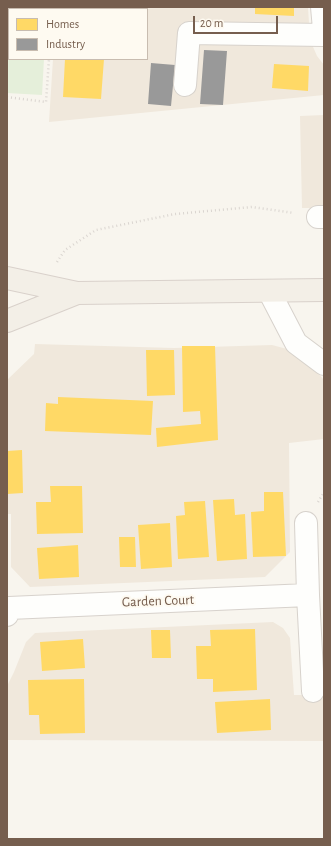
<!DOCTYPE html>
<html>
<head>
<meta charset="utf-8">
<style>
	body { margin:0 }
	#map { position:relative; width:331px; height:846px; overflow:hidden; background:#f8f5ee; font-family:"Alegreya Sans",sans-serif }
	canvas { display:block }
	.frame { position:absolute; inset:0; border:8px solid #765e4e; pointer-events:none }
	.legend { position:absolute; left:8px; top:8px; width:140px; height:52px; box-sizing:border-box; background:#fefaf1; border:1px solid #c8bcb0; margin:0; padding:5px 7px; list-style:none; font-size:12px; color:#765e4e }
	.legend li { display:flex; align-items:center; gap:8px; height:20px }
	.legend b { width:20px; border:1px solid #c8bcb0 }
	.scale { position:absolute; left:193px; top:16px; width:85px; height:18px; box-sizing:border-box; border:2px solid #765e4e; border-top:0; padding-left:5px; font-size:12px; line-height:14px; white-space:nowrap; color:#765e4e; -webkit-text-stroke:3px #fefaf1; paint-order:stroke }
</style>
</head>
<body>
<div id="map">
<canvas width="331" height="846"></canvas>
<div class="frame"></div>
<ul class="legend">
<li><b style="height:11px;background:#ffd966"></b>Homes</li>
<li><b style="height:11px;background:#999"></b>Industry</li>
</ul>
<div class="scale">20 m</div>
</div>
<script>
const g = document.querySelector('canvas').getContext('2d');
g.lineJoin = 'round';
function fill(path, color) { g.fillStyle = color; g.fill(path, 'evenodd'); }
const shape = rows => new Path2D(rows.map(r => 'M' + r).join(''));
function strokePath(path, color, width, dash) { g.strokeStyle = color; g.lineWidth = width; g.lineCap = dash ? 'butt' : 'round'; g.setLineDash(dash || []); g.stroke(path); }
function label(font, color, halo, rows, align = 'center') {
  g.font = font + ' "Alegreya Sans",sans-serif'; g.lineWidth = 4; g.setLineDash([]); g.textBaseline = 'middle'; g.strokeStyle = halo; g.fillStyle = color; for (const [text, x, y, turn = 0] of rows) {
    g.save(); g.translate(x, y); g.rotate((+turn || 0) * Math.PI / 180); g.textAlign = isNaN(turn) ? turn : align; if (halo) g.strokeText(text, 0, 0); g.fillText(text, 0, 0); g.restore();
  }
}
const residential = shape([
	[56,7,308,7,310,40,317,56,324,65,324,95,49,122,53,59,147,59,147,9,56,9],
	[324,115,324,208,302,208,300,116],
	[35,344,174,348,272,345,287,349,317,372,324,380,324,439,289,443,290,552,265,577,30,587,11,567,11,514,7,514,7,380,34,354],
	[273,622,283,628,290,638,294,695,324,695,324,741,7,740,7,686,14,672,26,642,35,633]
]);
const green = shape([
	[7,7,47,7,47,9,9,9,9,59,44,59,42,95,7,93]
]);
const homes = shape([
	[82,7,112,7,112,9,81,9],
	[255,7,294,7,294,16,255,14],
	[65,59,104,59,101,99,63,97],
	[274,64,309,66,308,91,272,88],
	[182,346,215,346,218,440,157,447,156,428,201,424,200,411,183,412],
	[146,350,174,350,175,395,147,396],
	[58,397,153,401,151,435,45,431,46,403,58,404],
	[22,450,23,493,7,494,7,451],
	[50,486,82,486,83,533,37,534,36,502,51,502],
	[264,492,283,492,286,556,253,557,251,512,264,511],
	[234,499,235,515,245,514,247,559,217,561,213,500],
	[205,501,209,557,178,559,176,516,185,515,184,502],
	[170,523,172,567,141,569,138,525],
	[119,537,135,537,136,567,120,567],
	[78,545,79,577,39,579,37,548],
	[255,629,257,690,213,692,213,679,197,679,196,646,211,646,210,630],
	[151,630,170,630,171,658,152,658],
	[83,639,85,668,42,671,40,642],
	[84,679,85,733,40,734,39,715,29,715,28,680],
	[270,699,271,730,217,733,215,702]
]);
const industry = shape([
	[204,50,227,51,223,105,200,104],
	[151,63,175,65,171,106,148,104]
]);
const path = shape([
	[52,9,52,7],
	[7,97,46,102,49,59],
	[57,262,65,250,96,230,175,214,252,207,294,213],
	[318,502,324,492]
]);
const minor = shape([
	[322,7,324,29],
	[185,85,189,33,324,35],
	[318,217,324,217],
	[269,291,296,343,324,364],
	[306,523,308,595,313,691],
	[7,615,9,608,308,595]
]);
const major = shape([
	[7,278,77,293,324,290],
	[7,321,77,293]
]);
const streetNames = [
	["Garden Court",158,601,-2]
];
fill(residential, '#f0e8dc');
fill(green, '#e5efda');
fill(homes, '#ffd966');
fill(industry, '#999');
strokePath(minor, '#d7d2cc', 24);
strokePath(major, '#d9d1cb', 24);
strokePath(path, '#dad5d0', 2.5, [1, 3]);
strokePath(minor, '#fefefc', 22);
strokePath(major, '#f3efe7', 22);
label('14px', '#765e4e', '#fefaf1', streetNames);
</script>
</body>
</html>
